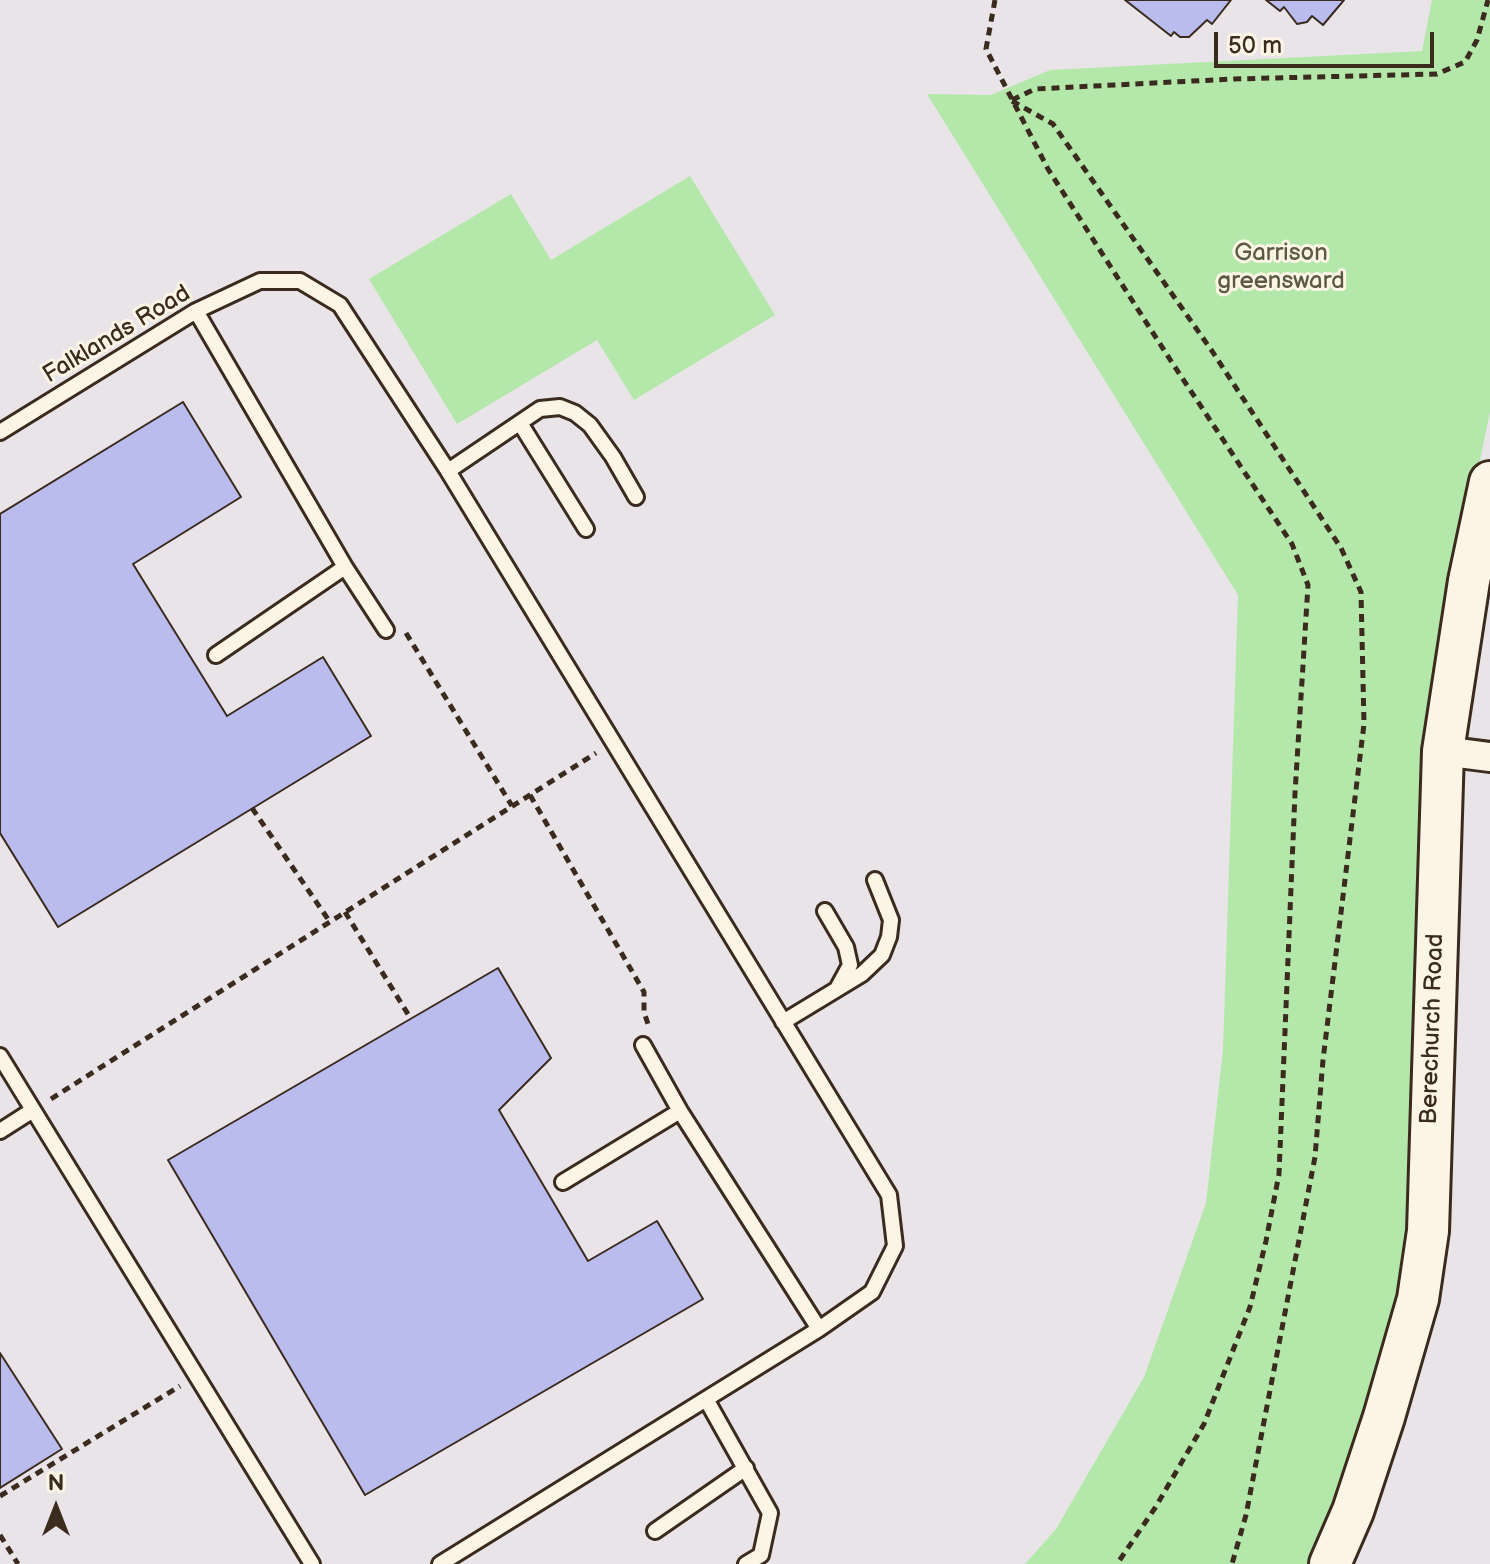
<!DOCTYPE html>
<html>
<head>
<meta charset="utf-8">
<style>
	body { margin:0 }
	#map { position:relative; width:1490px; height:1564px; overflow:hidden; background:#e8e4e8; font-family:"Balsamiq Sans",sans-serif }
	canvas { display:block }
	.north { position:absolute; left:16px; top:1468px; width:80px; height:80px; -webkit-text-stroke:6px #fcf5e5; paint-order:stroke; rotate:0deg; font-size:22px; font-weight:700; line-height:32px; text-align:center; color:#3b2a1e }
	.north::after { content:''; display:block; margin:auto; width:28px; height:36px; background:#3b2a1e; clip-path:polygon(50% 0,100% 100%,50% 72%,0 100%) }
	.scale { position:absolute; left:1214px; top:32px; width:220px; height:36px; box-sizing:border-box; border:4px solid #3b2a1e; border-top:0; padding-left:10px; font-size:24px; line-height:28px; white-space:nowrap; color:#3b2a1e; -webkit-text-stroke:6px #fcf5e5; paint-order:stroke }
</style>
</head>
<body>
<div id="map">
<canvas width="1490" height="1564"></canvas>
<div class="north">N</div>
<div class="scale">50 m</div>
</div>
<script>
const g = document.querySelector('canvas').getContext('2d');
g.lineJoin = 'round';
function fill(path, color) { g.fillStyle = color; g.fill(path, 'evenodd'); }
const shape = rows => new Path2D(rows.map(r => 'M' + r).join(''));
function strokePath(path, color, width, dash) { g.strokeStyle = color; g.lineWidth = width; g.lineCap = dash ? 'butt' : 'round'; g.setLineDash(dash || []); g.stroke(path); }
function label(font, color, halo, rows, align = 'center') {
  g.font = font + ' "Balsamiq Sans",sans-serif'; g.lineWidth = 6; g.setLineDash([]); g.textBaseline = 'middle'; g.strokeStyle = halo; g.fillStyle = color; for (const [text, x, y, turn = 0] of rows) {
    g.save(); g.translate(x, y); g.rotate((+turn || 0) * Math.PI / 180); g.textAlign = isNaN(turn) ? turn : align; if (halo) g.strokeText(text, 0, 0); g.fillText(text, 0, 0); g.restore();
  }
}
const green = shape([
	[1432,0,1490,0,1490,412,1455,580,1420,1228,1378,1404,1313,1564,1025,1564,1056,1529,1144,1377,1206,1203,1223,1050,1238,595,927,94,991,95,1050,70,1422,51],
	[690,176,775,315,634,400,597,340,457,424,369,279,511,194,551,260]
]);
const building = shape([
	[1125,0,1231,0,1212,24,1207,20,1189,37,1180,37,1174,32,1171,36,1125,0],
	[1266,0,1344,0,1323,25,1312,16,1307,22,1297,24,1284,7,1280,11,1266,0],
	[183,402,241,497,133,564,227,716,323,657,371,736,58,927,0,833,0,514,183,402],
	[498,968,551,1058,499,1110,588,1261,657,1221,703,1299,365,1495,168,1160,498,968],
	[0,1353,62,1449,0,1488,0,1353]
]);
const path = shape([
	[995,0,986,49,1048,169,1171,361,1292,544,1308,585,1295,793,1279,1174,1266,1241,1250,1307,1204,1424,1155,1508,1117,1564],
	[1012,100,1035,89,1233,79,1437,74,1465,62,1477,40,1488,0],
	[1012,101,1053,124,1212,351,1341,548,1361,592,1364,724,1323,1060,1315,1157,1246,1515,1232,1564],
	[406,633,512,806],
	[530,795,644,992,644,1012,648,1024],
	[252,808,330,922],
	[345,912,411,1019],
	[51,1099,596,753],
	[0,1496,180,1386],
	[0,1535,18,1564]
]);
const lane = shape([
	[196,311,345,567,216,655],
	[520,423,586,529],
	[0,432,196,311,260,281,300,281,340,305,448,471,889,1195,895,1246,872,1292,819,1329,440,1564],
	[448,471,540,409,560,407,575,413,590,425,613,457,636,497],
	[345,567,386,630],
	[825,911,846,947,850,965,838,987],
	[783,1022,862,974,882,955,889,937,891,920,875,880],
	[643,1045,680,1111],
	[0,1056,312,1564],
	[0,1131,33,1110],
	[563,1182,680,1111,819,1329],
	[706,1399,770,1513,761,1555,746,1564],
	[655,1531,746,1468]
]);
const street = shape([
	[1443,751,1490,757]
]);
const secondary = shape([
	[1330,1564,1353,1511,1384,1417,1418,1299,1428,1231,1443,751,1469,581,1490,482]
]);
const parkNames = [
	["Garrison",1281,254],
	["greensward",1281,282]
];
const streetNames = [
	["Falklands Road",117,335,-31],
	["Berechurch Road",1433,1029,-88]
];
fill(green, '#b4e8aa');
fill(building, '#babcee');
strokePath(building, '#3b2a1e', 2);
strokePath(lane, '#3b2a1e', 20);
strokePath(street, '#3b2a1e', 34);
strokePath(secondary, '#3b2a1e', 46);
strokePath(path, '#3b2a1e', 5, [8, 6]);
strokePath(lane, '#fcf5e5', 14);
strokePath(street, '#fcf5e5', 28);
strokePath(secondary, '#fcf5e5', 40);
label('24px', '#595a41', '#fcf5e5', parkNames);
label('24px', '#3b2a1e', '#fcf5e5', streetNames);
</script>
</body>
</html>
